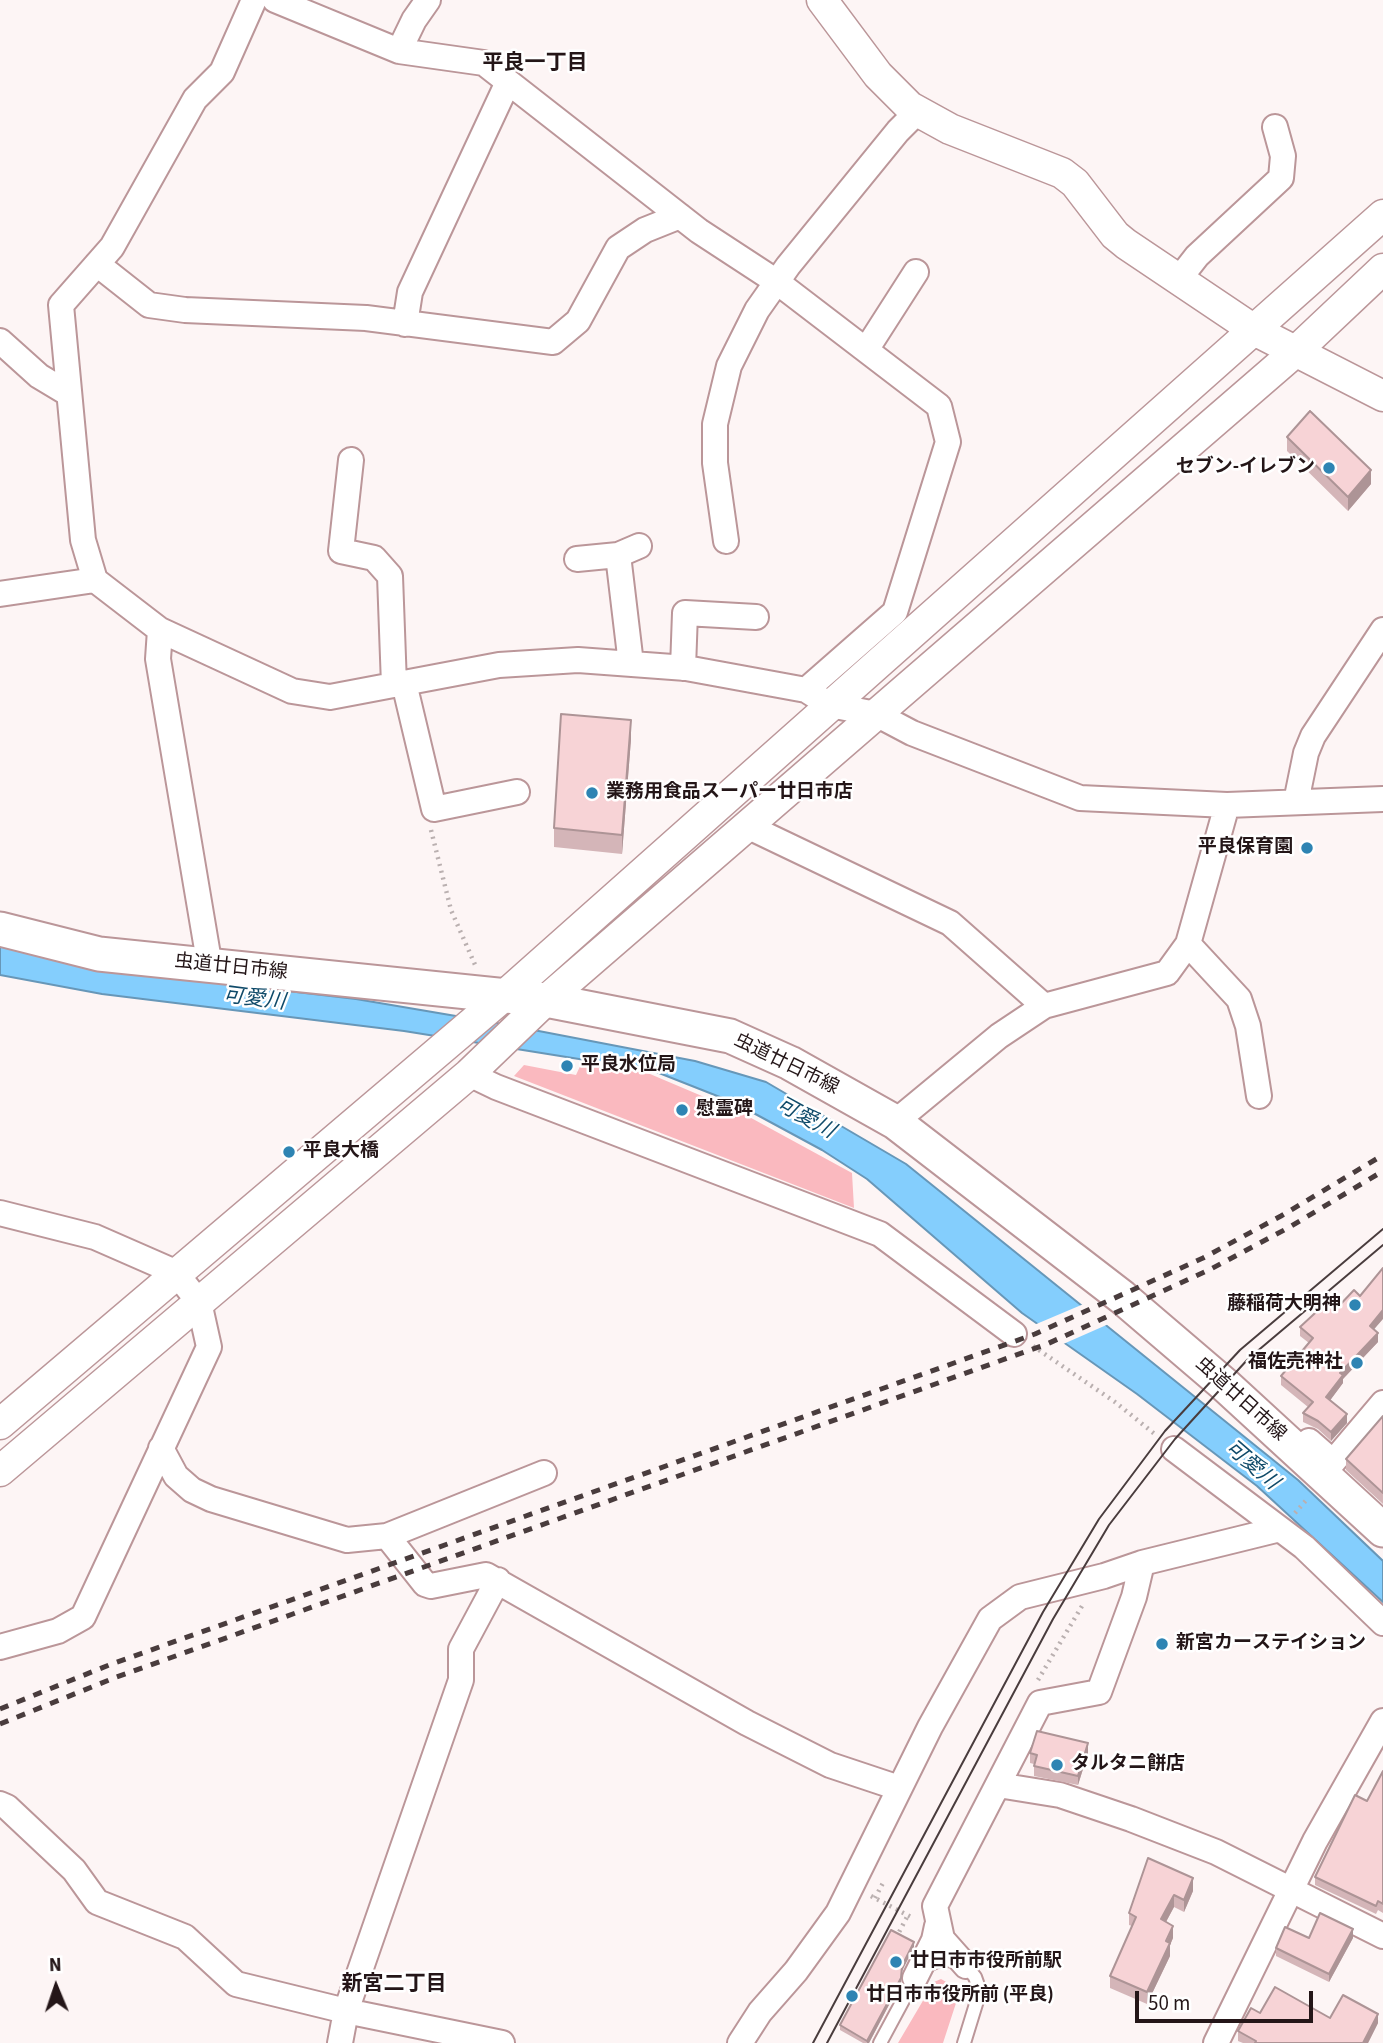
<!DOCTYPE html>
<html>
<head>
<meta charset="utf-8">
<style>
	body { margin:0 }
	#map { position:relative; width:1383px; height:2043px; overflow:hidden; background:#fdf5f5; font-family:"Source Sans 3",sans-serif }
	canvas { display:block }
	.north { position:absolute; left:21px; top:1952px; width:70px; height:70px; -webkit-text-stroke:5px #fff; paint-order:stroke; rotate:358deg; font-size:19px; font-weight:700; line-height:28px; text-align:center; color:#241618 }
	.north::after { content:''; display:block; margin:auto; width:24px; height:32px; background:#241618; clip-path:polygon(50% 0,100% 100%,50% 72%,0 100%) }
	.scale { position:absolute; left:1135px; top:1991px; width:178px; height:32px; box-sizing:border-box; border:4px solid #241618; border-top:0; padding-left:9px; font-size:21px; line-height:24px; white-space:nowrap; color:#241618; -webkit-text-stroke:5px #fff; paint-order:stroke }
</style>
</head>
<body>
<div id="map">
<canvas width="1383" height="2043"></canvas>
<div class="north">N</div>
<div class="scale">50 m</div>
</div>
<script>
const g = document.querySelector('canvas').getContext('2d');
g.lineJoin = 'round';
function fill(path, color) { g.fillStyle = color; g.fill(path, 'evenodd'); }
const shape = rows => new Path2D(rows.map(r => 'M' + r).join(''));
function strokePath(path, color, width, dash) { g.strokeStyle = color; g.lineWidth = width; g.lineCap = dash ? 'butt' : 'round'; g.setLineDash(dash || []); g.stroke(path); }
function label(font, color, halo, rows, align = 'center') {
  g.font = font + ' "Source Sans 3","Noto Sans JP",sans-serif'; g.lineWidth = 5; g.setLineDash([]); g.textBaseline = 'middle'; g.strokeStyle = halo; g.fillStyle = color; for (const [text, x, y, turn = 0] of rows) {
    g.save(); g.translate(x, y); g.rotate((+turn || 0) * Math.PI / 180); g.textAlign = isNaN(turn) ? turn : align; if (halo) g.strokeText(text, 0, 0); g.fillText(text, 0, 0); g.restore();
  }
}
const green = shape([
	[582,1062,650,1074,742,1113,852,1173,854,1208,514,1076,524,1065,576,1075],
	[941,1979,955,1987,957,2000,943,2043,898,2043,934,1982]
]);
const water = shape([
	[0,946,108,970,356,999,497,1023,695,1061,766,1082,906,1164,1298,1480,1383,1561,1383,1602,1257,1486,1137,1394,1022,1313,867,1179,822,1150,735,1103,654,1071,404,1031,102,994,0,975,0,946]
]);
const pier = shape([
	[1086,1303,1111,1323,1061,1345,1034,1325]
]);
const path = shape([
	[431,830,451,910,476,967],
	[1033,1346,1115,1402,1156,1435],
	[1295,1513,1308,1498],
	[1038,1680,1082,1606],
	[871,1896,913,1918],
	[875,1898,884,1881],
	[896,1938,908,1915]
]);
const service = shape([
	[880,2043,915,1978,924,1967,937,1961,952,1960,966,1966,975,1977,980,1991,964,2043]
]);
const minor = shape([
	[254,0,222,72,195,99,112,247,61,305,83,540,95,580,160,630,292,691,330,697,499,665,578,660,686,668,806,690,830,705,876,714,912,733,1080,798,1227,805,1383,799],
	[275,0,399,51,484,63,699,231,777,282,939,406,948,442,895,612,806,690],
	[399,51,414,20,428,0],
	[97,264,149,305,185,310,366,318,553,342,578,321,618,248,645,230,680,216],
	[1179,279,1197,256,1281,178,1283,156,1275,127],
	[405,324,410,292,508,82],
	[0,341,39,376,69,394],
	[866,350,916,272],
	[351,460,341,551,374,558,390,576,394,685],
	[726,541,715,463,715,424,729,366,757,310,788,266,898,131,917,112],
	[618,555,639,546],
	[577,559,618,555,631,664],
	[0,594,95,580],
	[160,630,158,659,210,967],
	[683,668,685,613,756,617],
	[404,683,434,809,517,792],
	[1296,802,1306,753,1313,736,1383,630],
	[747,826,950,923,1044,1006],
	[1188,944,1239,999,1248,1026,1259,1096],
	[469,1074,496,1087,880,1234,1014,1334],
	[895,1122,999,1036,1044,1006,1167,973,1188,944,1227,805],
	[0,1213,95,1237,175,1272,199,1302,209,1347,83,1617,58,1631,0,1647],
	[1309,1441,1333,1462,1383,1403],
	[161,1448,176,1476,192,1490,211,1499,347,1540,387,1536,425,1584,431,1586,486,1575,747,1723,830,1765,899,1788],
	[1174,1449,1304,1547,1383,1623],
	[387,1536,544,1473],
	[998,1785,1060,1795,1131,1819,1216,1852,1383,1936],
	[0,1804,7,1807,74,1870,97,1902,185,1937,236,1984,346,2011,502,2043],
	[966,1966,942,1939,935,1906,1040,1703,1099,1692,1134,1597,1142,1563,1280,1529],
	[915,1978,934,1940,937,1926],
	[340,2043,346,2011,461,1680,461,1649,498,1580],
	[740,2043,760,2012,796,1971,838,1913,930,1727,990,1619,1020,1597,1104,1576,1142,1563],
	[1216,2043,1315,1841,1383,1721]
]);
const tertiary = shape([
	[822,0,878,75,910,107,950,129,1062,173,1075,183,1115,235,1126,244,1254,330,1383,396],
	[0,1424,505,995,1383,215],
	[0,1471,469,1074,546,1000,1295,352,1383,269]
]);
const secondary = shape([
	[0,929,99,954,546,1000,730,1036,790,1063,895,1122,1122,1297,1225,1385,1383,1530]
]);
const tram = shape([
	[813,2043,1043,1612,1099,1519,1165,1431,1240,1350,1383,1229],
	[827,2043,1053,1619,1109,1525,1175,1439,1248,1359,1383,1245]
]);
const rail = shape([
	[0,1709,109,1665,1035,1334,1203,1258,1281,1216,1383,1155],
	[0,1724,114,1678,1047,1344,1209,1270,1288,1228,1383,1171]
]);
const wall = shape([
	[1287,437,1371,484,1348,511,1287,451],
	[631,739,622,854,554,847,554,828],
	[1360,1296,1374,1330,1378,1342,1343,1379,1343,1383,1330,1400,1347,1423,1331,1441,1318,1429,1303,1422,1303,1413,1308,1407,1281,1385,1281,1376,1309,1343,1300,1336,1300,1327],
	[1383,1416,1383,1504,1346,1470,1346,1459],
	[1030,1753,1088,1753,1078,1785,1034,1776,1034,1764,1030,1763],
	[1383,1771,1383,1913,1378,1910,1376,1914,1315,1885,1315,1877,1367,1801],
	[1148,1858,1193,1891,1184,1912,1174,1907,1166,1922,1173,1938,1170,1945,1170,1956,1147,2004,1110,1988,1110,1976,1132,1926,1129,1925,1129,1913],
	[1309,1938,1353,1938,1329,1982,1276,1956,1276,1948],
	[914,1947,902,1971,901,1982,869,2043,863,2043,840,2030,840,2025],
	[1260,2013,1330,2018,1378,2023,1368,2043,1243,2043,1238,2041,1238,2031]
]);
const shadedWall = shape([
	[1371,470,1371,484,1348,511,1348,497],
	[631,720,631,739,622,854,622,835],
	[1383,1310,1383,1319,1370,1334,1370,1326],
	[1378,1333,1378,1342,1343,1379,1343,1383,1326,1406,1326,1397,1340,1373],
	[1347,1414,1347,1423,1331,1441,1331,1432],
	[1088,1743,1088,1753,1078,1785,1078,1776],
	[1193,1878,1193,1891,1184,1912,1184,1900],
	[1174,1895,1174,1907,1161,1931,1161,1919],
	[1173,1926,1173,1938,1170,1945,1170,1956,1147,2004,1147,1992],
	[1353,1929,1353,1938,1329,1982,1329,1974],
	[914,1942,914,1947,902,1971,902,1966],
	[901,1978,901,1982,869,2043,867,2043,867,2041],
	[1378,2014,1378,2023,1368,2043,1363,2043]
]);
const building = shape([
	[1310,411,1371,470,1348,497,1287,437,1310,411],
	[561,714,631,720,622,835,554,828,561,714],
	[1383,1268,1383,1310,1370,1326,1378,1333,1340,1373,1343,1375,1326,1397,1347,1414,1331,1432,1318,1421,1303,1413,1313,1402,1281,1376,1313,1338,1300,1327,1327,1302,1336,1309,1354,1290,1360,1296,1383,1268],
	[1383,1416,1383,1493,1346,1459,1383,1416],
	[1037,1731,1088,1743,1078,1776,1034,1766,1037,1755,1030,1753,1037,1731],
	[1383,1771,1383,1904,1378,1901,1376,1906,1315,1877,1355,1795,1367,1801,1383,1771],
	[1148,1858,1193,1878,1184,1900,1174,1895,1161,1919,1173,1926,1166,1941,1170,1943,1147,1992,1110,1976,1136,1917,1129,1913,1148,1858],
	[1320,1913,1353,1929,1329,1974,1276,1948,1285,1927,1309,1938,1320,1913],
	[891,1930,914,1942,902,1966,901,1978,867,2041,840,2025,891,1930],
	[1275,1987,1330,2018,1343,1995,1378,2014,1363,2043,1255,2043,1256,2041,1238,2031,1251,2008,1260,2013,1275,1987]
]);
const markers = [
	[1329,468,7,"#2e84b3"],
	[592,793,7,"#2e84b3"],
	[1307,848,7,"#2e84b3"],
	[567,1066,7,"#2e84b3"],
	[682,1110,7,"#2e84b3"],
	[289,1152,7,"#2e84b3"],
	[1355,1305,7,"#2e84b3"],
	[1357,1363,7,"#2e84b3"],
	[1162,1644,7,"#2e84b3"],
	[1057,1765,7,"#2e84b3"],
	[896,1962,7,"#2e84b3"],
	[852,1996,7,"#2e84b3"]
];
const poiNames = [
	["セブン-イレブン",1315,468,"right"],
	["業務用食品スーパー廿日市店",606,793],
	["平良保育園",1293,848,"right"],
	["平良水位局",581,1066],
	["慰霊碑",696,1110],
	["平良大橋",303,1152],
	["藤稲荷大明神",1341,1305,"right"],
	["福佐売神社",1343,1363,"right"],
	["新宮カーステイション",1176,1644],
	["タルタニ餅店",1071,1765],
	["廿日市市役所前駅",910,1962],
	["廿日市市役所前 (平良)",866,1996]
];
const streetNames = [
	["虫道廿日市線",231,968,6],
	["虫道廿日市線",786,1065,26],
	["虫道廿日市線",1240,1400,42]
];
const neighbourhoodNames = [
	["平良一丁目",535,64],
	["新宮二丁目",394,1985]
];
const waterNames = [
	["可愛川",254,1000,7],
	["可愛川",805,1119,29],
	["可愛川",1251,1466,41]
];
fill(green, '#fab9bf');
fill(water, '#84cefd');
strokePath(water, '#6797b8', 2);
fill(pier, '#fdf5f5');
strokePath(service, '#bb9699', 16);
strokePath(minor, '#bb9699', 28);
strokePath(tertiary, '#bb9699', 33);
strokePath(secondary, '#bb9699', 37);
strokePath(path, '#bab0b0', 4.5, [2, 5]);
strokePath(service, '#fff', 12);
strokePath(minor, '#fff', 24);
strokePath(tertiary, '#fff', 30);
strokePath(secondary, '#fff', 33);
strokePath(tram, '#493c3d', 2);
strokePath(rail, '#493c3d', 5, [9, 9]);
fill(wall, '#d4b5b8');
fill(shadedWall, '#ad9496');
fill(building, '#f7d3d6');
strokePath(building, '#ad9496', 2);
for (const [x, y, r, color] of markers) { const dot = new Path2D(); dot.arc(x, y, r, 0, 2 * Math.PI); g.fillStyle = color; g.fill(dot); strokePath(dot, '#fff', 2.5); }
label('bold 19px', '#241618', '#fff', poiNames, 'left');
label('19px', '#241618', '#fff', streetNames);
label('bold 21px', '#241618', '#fff', neighbourhoodNames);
label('italic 21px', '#104b6a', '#fff', waterNames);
</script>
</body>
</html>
